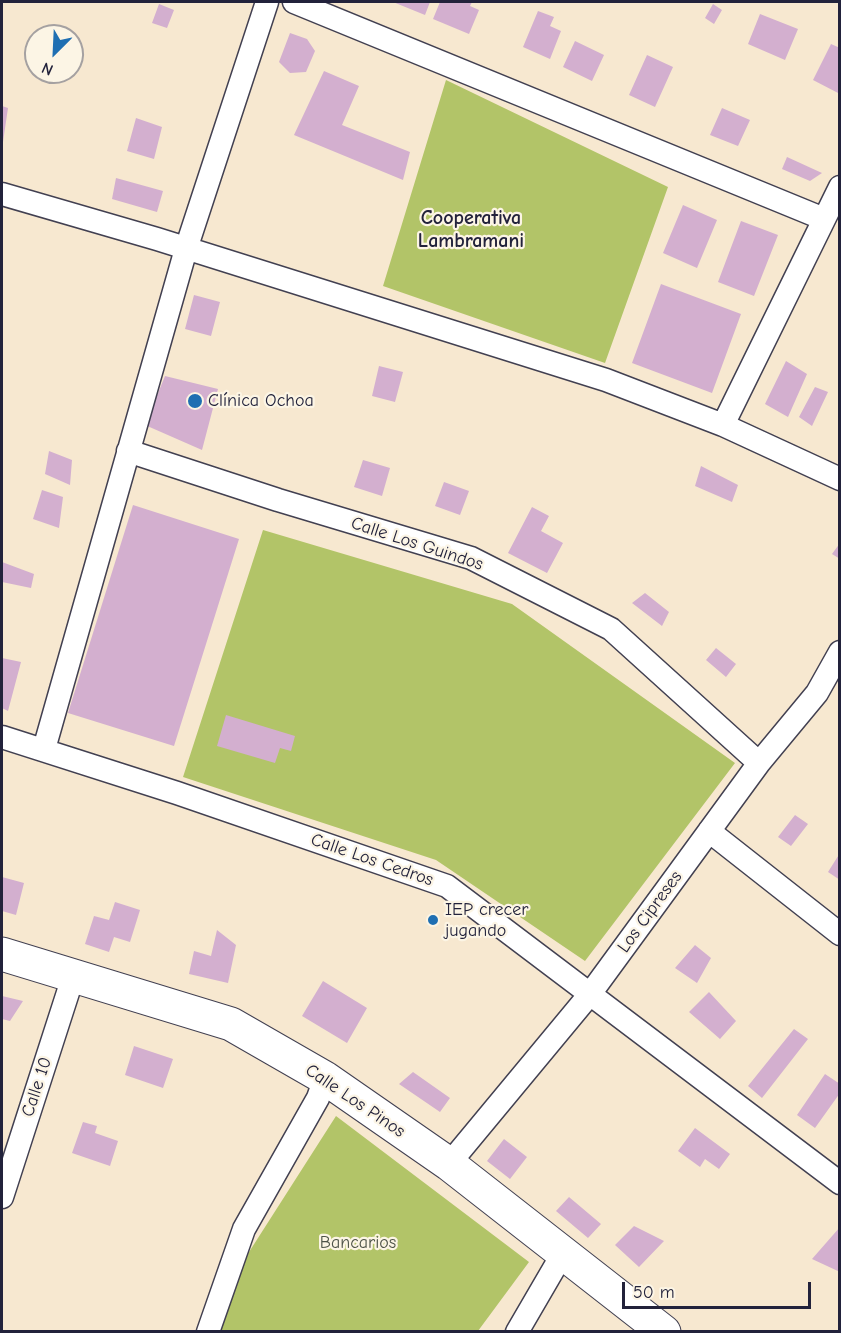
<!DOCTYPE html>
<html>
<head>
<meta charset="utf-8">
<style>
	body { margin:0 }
	#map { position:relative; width:841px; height:1333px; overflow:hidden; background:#f7e8d0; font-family:"Comic Neue",sans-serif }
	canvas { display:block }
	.frame { position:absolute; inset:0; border:3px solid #22223b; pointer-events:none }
	.north { position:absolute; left:24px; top:24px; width:60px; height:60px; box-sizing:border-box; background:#fcf5e5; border:2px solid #a5a1a1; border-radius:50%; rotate:204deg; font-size:16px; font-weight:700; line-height:24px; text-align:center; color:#22223b }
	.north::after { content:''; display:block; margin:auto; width:21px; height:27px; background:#1f6fb2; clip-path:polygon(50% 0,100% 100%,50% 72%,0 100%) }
	.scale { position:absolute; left:622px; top:1282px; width:189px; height:27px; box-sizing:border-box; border:3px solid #22223b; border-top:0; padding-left:8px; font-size:18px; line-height:21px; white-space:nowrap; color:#22223b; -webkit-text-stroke:4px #fcf5e5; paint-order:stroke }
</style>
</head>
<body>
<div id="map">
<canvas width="841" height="1333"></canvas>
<div class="frame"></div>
<div class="north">N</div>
<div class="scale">50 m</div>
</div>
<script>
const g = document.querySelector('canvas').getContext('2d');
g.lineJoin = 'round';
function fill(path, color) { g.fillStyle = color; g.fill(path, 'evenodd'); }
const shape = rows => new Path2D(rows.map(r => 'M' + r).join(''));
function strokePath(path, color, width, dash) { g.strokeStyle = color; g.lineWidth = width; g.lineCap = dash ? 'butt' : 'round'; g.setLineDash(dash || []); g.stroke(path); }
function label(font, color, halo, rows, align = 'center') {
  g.font = font + ' "Comic Neue",sans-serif'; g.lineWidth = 4.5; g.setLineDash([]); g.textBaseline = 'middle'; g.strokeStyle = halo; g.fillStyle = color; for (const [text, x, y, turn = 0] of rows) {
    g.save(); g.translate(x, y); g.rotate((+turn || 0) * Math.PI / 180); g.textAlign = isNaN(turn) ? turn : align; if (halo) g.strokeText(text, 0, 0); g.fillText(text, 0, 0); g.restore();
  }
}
const green = shape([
	[446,80,668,187,605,363,383,286],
	[263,530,512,604,735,763,585,961,436,860,183,777],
	[336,1116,529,1262,478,1331,220,1332,242,1263]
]);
const building = shape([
	[393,2,430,2,425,15],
	[440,2,472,2,470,6,479,10,469,34,433,19],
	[159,4,174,10,167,28,152,23],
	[713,4,722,10,714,24,705,18],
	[538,11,554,17,550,26,561,31,550,59,523,47],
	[760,14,798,29,785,60,748,44],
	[290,33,307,39,315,51,306,72,290,73,279,62],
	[575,41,604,55,592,81,563,67],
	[831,44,840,48,840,94,813,80],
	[647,55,673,67,655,107,629,95],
	[324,71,359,86,342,125,410,152,403,180,294,135],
	[2,106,8,108,3,142,2,141],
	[722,108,750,120,738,146,710,135],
	[136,118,162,127,154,159,127,151],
	[787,157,822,173,810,181,782,169],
	[116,178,163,191,157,212,112,199],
	[683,205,717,220,697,268,663,253],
	[741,221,778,235,754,296,718,282],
	[661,284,741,314,712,393,632,363],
	[194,295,220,302,211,336,185,329],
	[786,361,807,374,788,417,765,404],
	[379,366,403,372,395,402,372,396],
	[165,376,218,389,202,450,145,425],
	[815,387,828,392,812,426,799,417],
	[49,451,72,460,70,485,45,474],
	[363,460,390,468,382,496,354,487],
	[701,466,738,485,732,502,695,486],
	[444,482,469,491,460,515,435,506],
	[42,490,63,497,59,528,33,519],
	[133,505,239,539,174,746,68,713],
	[532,507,549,516,541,531,563,543,547,573,508,553],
	[840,543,840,559,832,554],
	[2,562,34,574,31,588,2,582],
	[645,593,669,612,662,626,632,603],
	[716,648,736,664,726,677,706,660],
	[2,658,21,662,8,711,2,708],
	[226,715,295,736,291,751,280,748,275,763,217,746],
	[795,815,808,824,791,846,778,837],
	[840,853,840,880,828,872],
	[2,877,24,883,16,915,2,911],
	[115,902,140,910,130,942,114,937,109,952,85,944,94,916,109,920],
	[217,930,236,945,228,983,189,974,194,951,211,956],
	[695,945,711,958,697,983,675,968],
	[323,981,367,1008,347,1043,302,1016],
	[709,992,736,1021,720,1039,689,1012],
	[2,996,23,1001,10,1021,2,1019],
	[794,1029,808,1039,762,1098,748,1086],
	[134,1046,173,1059,163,1088,125,1075],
	[413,1072,450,1098,440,1112,399,1084],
	[825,1074,840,1084,840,1093,815,1128,797,1115],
	[83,1122,97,1126,95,1133,118,1141,110,1166,72,1153],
	[695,1128,730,1154,719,1169,705,1159,700,1167,678,1151],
	[504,1139,527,1157,510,1179,487,1161],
	[569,1197,601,1224,588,1238,556,1211],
	[634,1226,664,1241,639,1267,615,1245],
	[840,1227,840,1272,812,1259]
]);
const street = shape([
	[294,2,824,219],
	[2,194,157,239,606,380,723,425,840,479],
	[723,425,840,187],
	[128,451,278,500,471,558,611,629,759,763],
	[2,737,177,793,447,886,840,1183],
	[44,749,186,249,267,2],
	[709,831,840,934],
	[449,1164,590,994,759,763,817,693,840,652],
	[2,1197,73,977],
	[208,1332,244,1229,318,1098,325,1078],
	[517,1332,563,1253]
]);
const secondary = shape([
	[2,954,231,1024,325,1078,449,1164,664,1332]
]);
const markers = [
	[195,401,8,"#1f6fb2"],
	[433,920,6,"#1f6fb2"]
];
const poiNames = [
	["Clínica Ochoa",208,401],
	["IEP crecer",445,910],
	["jugando",445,931]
];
const streetNames = [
	["Calle Los Guindos",417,544,18],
	["Calle Los Cedros",372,860,19],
	["Los Cipreses",650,912,-54],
	["Calle 10",37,1087,-72],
	["Calle Los Pinos",355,1101,34]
];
const parkNames = [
	["Bancarios",358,1243]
];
const neighbourhoodNames = [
	["Cooperativa",471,218],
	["Lambramani",471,241]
];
fill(green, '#b2c468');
fill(building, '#d3afcf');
strokePath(street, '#424051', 25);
strokePath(secondary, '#424051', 35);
strokePath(street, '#fff', 22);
strokePath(secondary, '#fff', 33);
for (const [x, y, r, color] of markers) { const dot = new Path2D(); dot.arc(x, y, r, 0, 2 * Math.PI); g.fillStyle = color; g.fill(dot); strokePath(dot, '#fcf5e5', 2); }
label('18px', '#22223b', '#fcf5e5', poiNames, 'left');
label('18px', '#22223b', '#fcf5e5', streetNames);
label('18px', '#4d5348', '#fcf5e5', parkNames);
label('bold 20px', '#22223b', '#fcf5e5', neighbourhoodNames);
</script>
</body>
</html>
